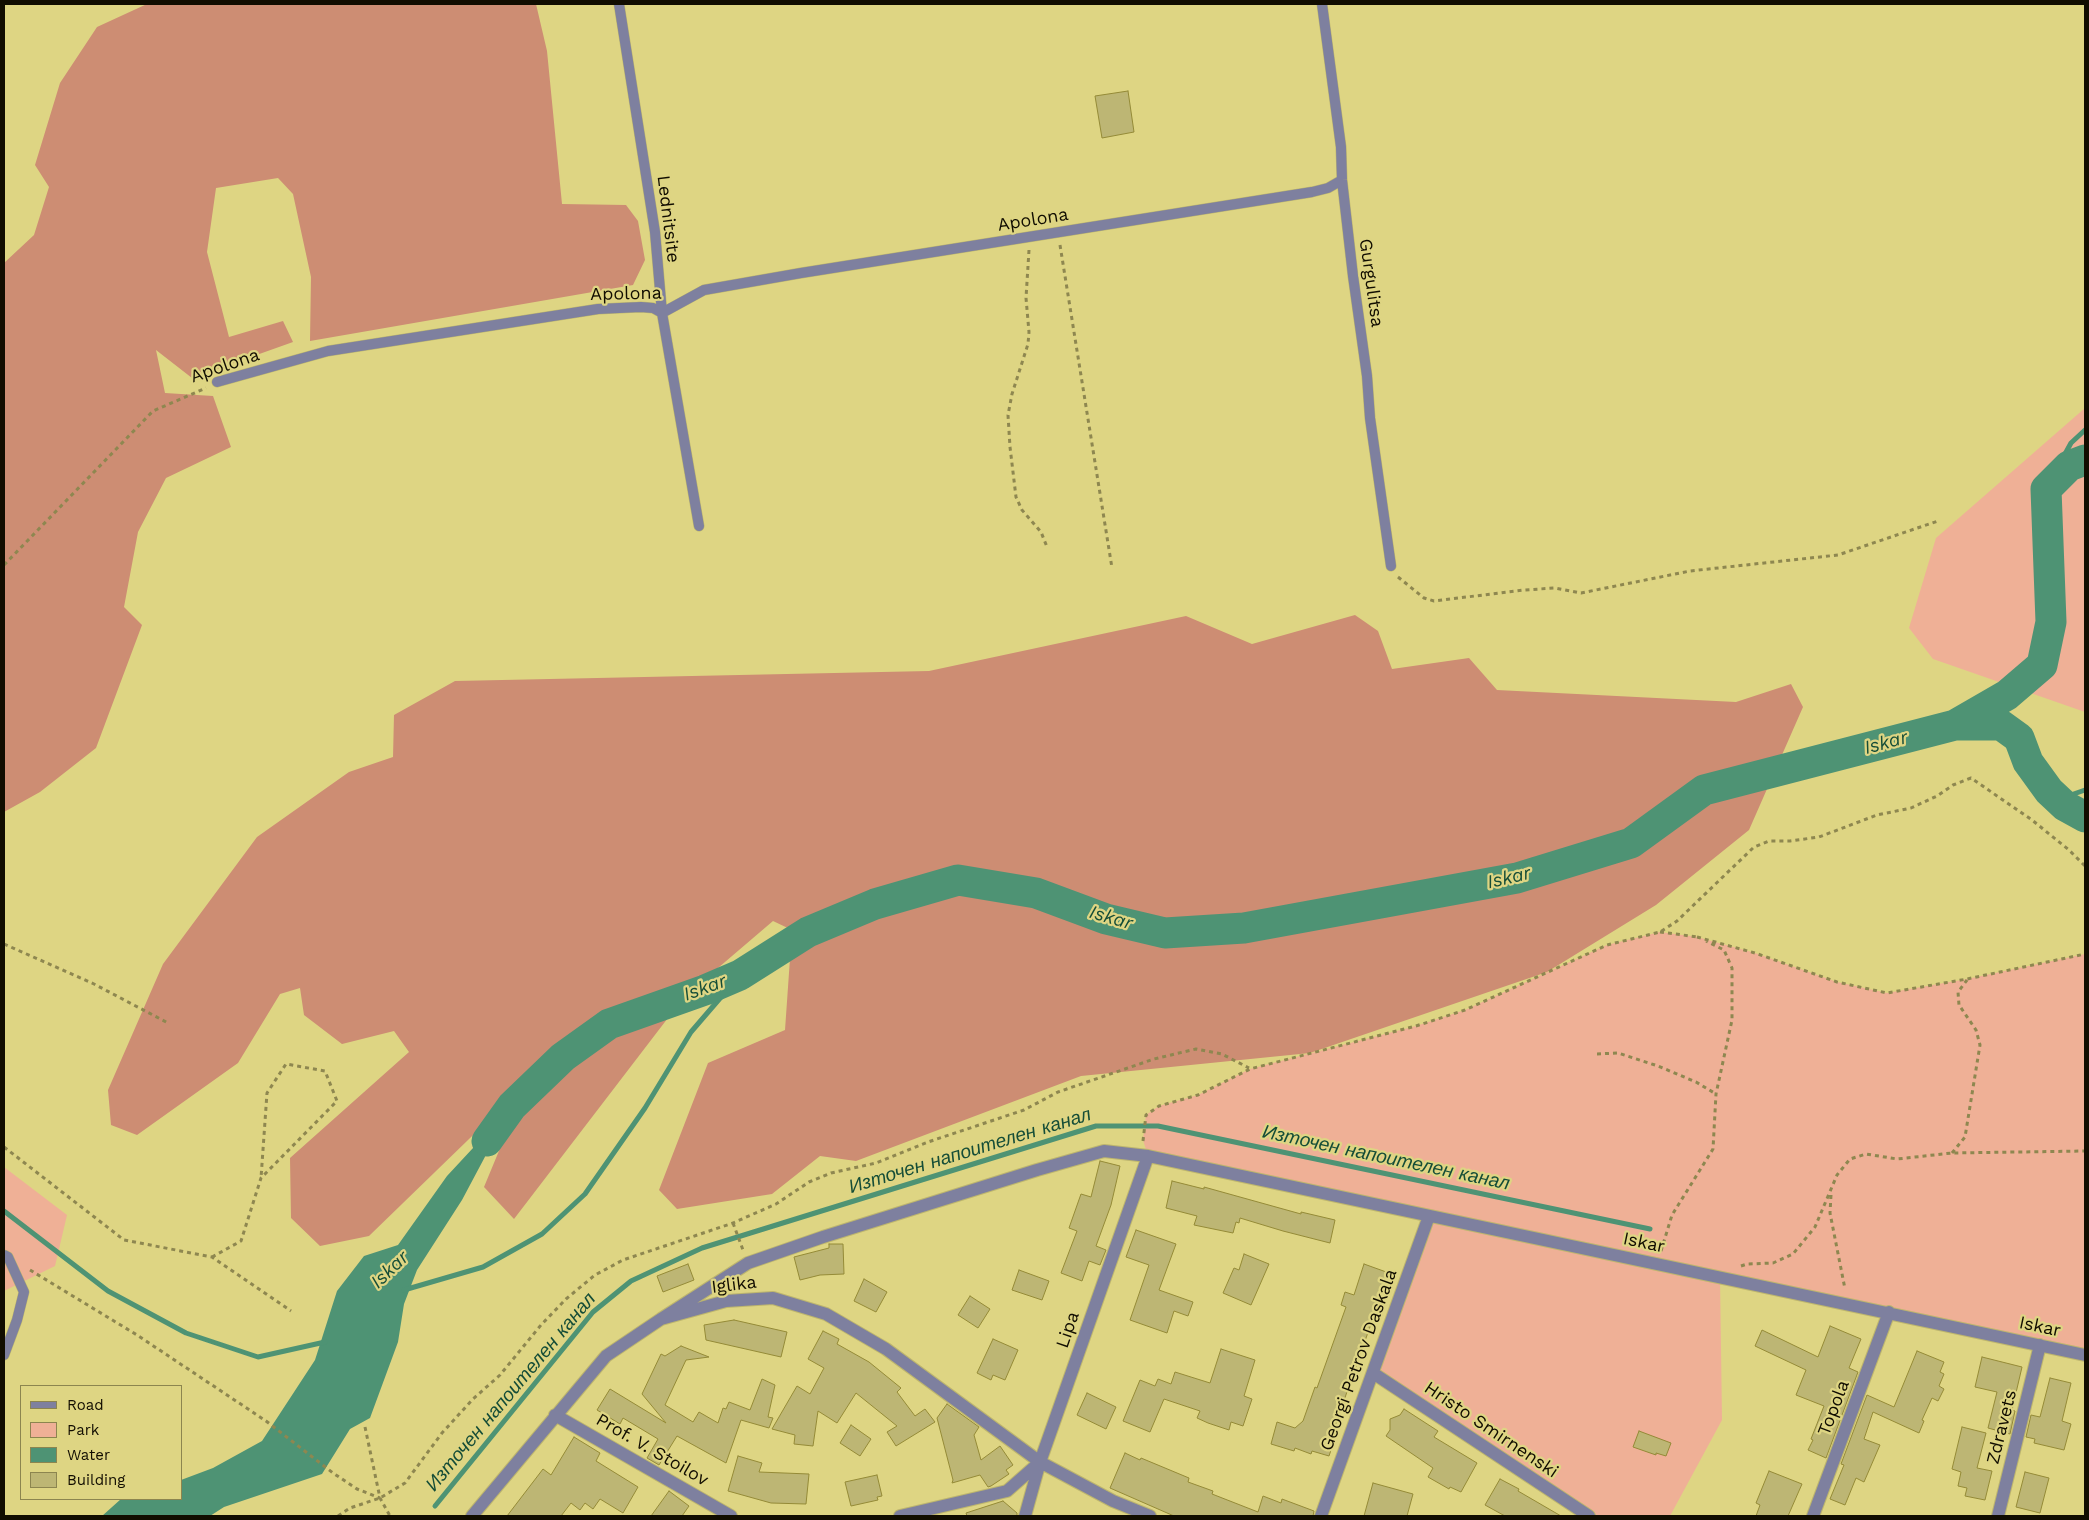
<!DOCTYPE html>
<html>
<head>
<meta charset="utf-8">
<style>
	body { margin:0 }
	#map { position:relative; width:2089px; height:1520px; overflow:hidden; background:#ded583; font-family:"Work Sans",sans-serif }
	canvas { display:block }
	.frame { position:absolute; inset:0; border:5px solid #110d00; pointer-events:none }
	.legend { position:absolute; left:20px; top:1385px; width:162px; height:115px; box-sizing:border-box; background:#ded583; border:1px solid #8c854f; margin:0; padding:6px 9px; list-style:none; font-size:15px; color:#110d00 }
	.legend li { display:flex; align-items:center; gap:10px; height:25px }
	.legend b { width:25px; border:1px solid #8c854f }
</style>
</head>
<body>
<div id="map">
<canvas width="2089" height="1520"></canvas>
<div class="frame"></div>
<ul class="legend">
<li><b style="height:6px;background:#7e809f"></b>Road</li>
<li><b style="height:14px;background:#efb096"></b>Park</li>
<li><b style="height:14px;background:#4e9374"></b>Water</li>
<li><b style="height:14px;background:#bdb674"></b>Building</li>
</ul>
</div>
<script>
const g = document.querySelector('canvas').getContext('2d');
g.lineJoin = 'round';
function fill(path, color) { g.fillStyle = color; g.fill(path, 'evenodd'); }
const shape = rows => new Path2D(rows.map(r => 'M' + r).join(''));
function strokePath(path, color, width, dash) { g.strokeStyle = color; g.lineWidth = width; g.lineCap = dash ? 'butt' : 'round'; g.setLineDash(dash || []); g.stroke(path); }
function label(font, color, halo, rows, align = 'center') {
  g.font = font + ' "Work Sans",sans-serif'; g.lineWidth = 4.5; g.setLineDash([]); g.textBaseline = 'middle'; g.strokeStyle = halo; g.fillStyle = color; for (const [text, x, y, turn = 0] of rows) {
    g.save(); g.translate(x, y); g.rotate((+turn || 0) * Math.PI / 180); g.textAlign = isNaN(turn) ? turn : align; if (halo) g.strokeText(text, 0, 0); g.fillText(text, 0, 0); g.restore();
  }
}
const green = shape([
	[2085,408,2085,712,1933,659,1909,628,1936,538],
	[1660,932,1697,937,1755,953,1837,982,1887,993,1967,979,2085,954,2085,1355,1720,1277,1722,1420,1670,1516,1589,1516,1373,1373,1429,1216,1148,1156,1143,1140,1146,1115,1159,1106,1198,1095,1250,1069,1416,1026,1465,1010,1607,945],
	[4,1167,67,1215,55,1266,4,1291]
]);
const forest = shape([
	[147,4,536,4,547,51,562,204,626,205,638,221,645,260,633,285,310,341,311,277,293,194,278,178,216,188,207,252,229,337,283,321,293,342,192,378,156,350,165,393,213,396,231,447,166,478,138,532,124,607,142,625,96,748,40,792,4,812,4,263,34,235,49,187,35,165,60,83,97,27],
	[1355,615,1378,631,1392,669,1469,658,1497,690,1736,702,1791,684,1803,707,1749,830,1656,905,1547,972,1310,1053,1081,1076,856,1161,820,1156,772,1194,677,1209,659,1190,708,1063,785,1030,792,930,773,921,684,997,514,1219,484,1187,513,1117,501,1108,369,1236,320,1246,291,1218,290,1158,409,1052,394,1031,342,1044,304,1015,300,988,280,994,238,1063,137,1135,111,1125,108,1090,163,964,257,837,349,772,393,757,394,715,455,681,929,671,1186,616,1252,644]
]);
const water = shape([
	[512,1106,462,1200,417,1270,404,1304,398,1342,370,1418,350,1429,322,1474,224,1507,210,1516,102,1516,121,1499,181,1499,181,1480,213,1468,262,1441,315,1360,337,1291,364,1256,398,1245,447,1176]
]);
const stream = shape([
	[2046,489,2071,443,2085,430],
	[2049,791,2068,796,2085,790],
	[4,1211,108,1291,186,1333,258,1357,325,1342],
	[404,1290,483,1267,542,1234,585,1194,645,1108,691,1032,740,975],
	[435,1506,593,1312,631,1281,702,1248,1096,1126,1158,1126,1650,1229]
]);
const river = shape([
	[1956,725,2001,725,2019,738,2028,762,2049,791,2065,806,2085,817],
	[487,1141,512,1106,563,1057,609,1024,705,990,740,975,808,932,875,904,958,880,1036,893,1106,919,1165,933,1244,928,1517,878,1631,843,1704,790,1955,725,2007,695,2042,665,2051,622,2046,489,2069,466,2085,460]
]);
const building = shape([
	[1128,91,1134,132,1102,138,1095,96,1128,91],
	[1100,1161,1120,1166,1111,1205,1096,1246,1106,1250,1100,1265,1089,1261,1082,1281,1061,1273,1077,1231,1069,1228,1081,1194,1091,1197,1100,1161],
	[1172,1181,1204,1189,1204,1187,1301,1214,1301,1212,1335,1220,1330,1243,1283,1231,1240,1218,1239,1223,1236,1222,1233,1233,1194,1225,1197,1216,1166,1208,1172,1181],
	[1136,1230,1176,1244,1159,1290,1193,1302,1188,1316,1174,1311,1167,1333,1130,1320,1149,1265,1126,1257,1136,1230],
	[829,1244,843,1244,844,1274,820,1275,800,1280,794,1257,829,1248,829,1244],
	[1244,1254,1269,1264,1251,1305,1223,1293,1234,1268,1239,1270,1244,1254],
	[688,1264,694,1280,663,1292,657,1276,688,1264],
	[1364,1264,1389,1273,1330,1440,1334,1441,1329,1456,1312,1451,1311,1454,1295,1448,1294,1451,1271,1444,1277,1422,1295,1428,1303,1421,1315,1387,1317,1388,1346,1307,1341,1305,1345,1292,1354,1295,1364,1264],
	[1019,1270,1049,1281,1042,1300,1012,1290,1019,1270],
	[864,1279,887,1292,876,1312,854,1301,864,1279],
	[970,1296,990,1309,978,1328,958,1315,970,1296],
	[734,1320,787,1332,781,1357,706,1340,704,1325,734,1320],
	[1830,1326,1861,1339,1849,1368,1858,1372,1826,1458,1808,1450,1813,1440,1811,1439,1824,1406,1796,1395,1806,1370,1755,1346,1762,1330,1818,1357,1830,1326],
	[823,1331,839,1339,837,1344,869,1362,901,1388,897,1392,915,1416,925,1409,935,1422,896,1446,887,1432,897,1426,856,1393,837,1423,818,1411,813,1446,794,1444,795,1435,772,1429,797,1386,810,1394,824,1368,808,1359,823,1331],
	[993,1339,1018,1350,1005,1380,993,1375,991,1380,977,1373,993,1339],
	[681,1346,709,1357,686,1360,665,1405,693,1422,699,1412,718,1423,723,1408,726,1409,729,1402,750,1410,762,1379,775,1385,768,1417,773,1418,769,1428,741,1420,726,1463,677,1436,659,1465,647,1458,658,1439,623,1418,620,1424,597,1410,610,1389,666,1423,642,1394,661,1354,665,1356,681,1346],
	[1221,1349,1255,1360,1244,1396,1252,1399,1243,1426,1231,1422,1229,1430,1208,1423,1197,1418,1200,1411,1164,1399,1150,1432,1123,1421,1140,1380,1155,1386,1158,1379,1171,1384,1175,1372,1210,1383,1221,1349],
	[1917,1351,1944,1362,1940,1372,1944,1374,1939,1386,1944,1389,1938,1401,1932,1398,1922,1420,1924,1421,1919,1433,1873,1412,1864,1439,1880,1445,1864,1482,1856,1478,1845,1505,1830,1499,1844,1465,1841,1464,1867,1395,1894,1407,1917,1351],
	[1982,1357,2022,1367,2012,1410,2015,1411,2010,1434,1988,1428,1997,1392,1975,1387,1982,1357],
	[2050,1378,2071,1383,2062,1421,2071,1424,2064,1450,2034,1443,2035,1439,2026,1437,2031,1415,2040,1417,2050,1378],
	[1087,1393,1116,1407,1106,1429,1077,1415,1087,1393],
	[947,1404,979,1427,974,1435,981,1460,1000,1446,1013,1465,1006,1470,1009,1474,991,1486,988,1487,980,1475,952,1483,953,1480,937,1418,947,1404],
	[1404,1409,1438,1431,1434,1437,1477,1463,1461,1492,1450,1487,1449,1489,1428,1477,1433,1468,1386,1436,1390,1430,1390,1419,1400,1415,1404,1409],
	[851,1425,871,1439,860,1456,840,1443,851,1425],
	[1962,1427,1986,1433,1977,1468,1992,1471,1985,1500,1965,1496,1967,1488,1958,1486,1961,1472,1952,1469,1962,1427],
	[1639,1431,1671,1443,1666,1456,1656,1453,1656,1455,1633,1447,1639,1431],
	[574,1437,600,1453,596,1461,638,1487,623,1513,600,1499,593,1509,585,1503,580,1510,571,1503,561,1516,507,1516,543,1469,551,1475,574,1437],
	[1125,1453,1140,1460,1141,1458,1189,1478,1188,1482,1213,1491,1212,1494,1258,1512,1263,1496,1281,1503,1282,1499,1314,1511,1313,1516,1174,1516,1110,1488,1125,1453],
	[738,1456,762,1463,759,1472,809,1474,806,1504,771,1503,728,1491,738,1456],
	[1769,1471,1802,1484,1788,1516,1756,1516,1760,1505,1756,1503,1769,1471],
	[2025,1472,2049,1478,2040,1513,2016,1507,2025,1472],
	[877,1475,882,1496,877,1497,878,1500,851,1506,845,1482,877,1475],
	[1500,1479,1519,1489,1518,1491,1561,1516,1505,1516,1485,1505,1500,1479],
	[1373,1483,1413,1494,1407,1516,1364,1516,1373,1483],
	[669,1491,689,1506,682,1516,651,1516,669,1491],
	[1003,1501,1017,1513,1017,1516,967,1516,966,1513,1003,1501]
]);
const path = shape([
	[1060,245,1112,568],
	[1029,250,1026,298,1029,332,1028,344,1012,394,1008,415,1010,447,1016,497,1022,510,1041,532,1047,547],
	[4,565,153,411,206,388],
	[1398,577,1424,598,1434,601,1524,590,1555,588,1581,593,1690,571,1838,555,1938,521],
	[1660,932,1698,937],
	[1697,937,1755,953,1837,982,1887,993,1967,979,2085,954],
	[4,944,94,984,168,1023],
	[1597,1054,1618,1053,1658,1066,1696,1082,1716,1094],
	[1143,1141,1146,1115,1159,1106,1198,1095,1250,1069,1416,1026,1465,1010,1607,945,1660,932,1677,921,1754,847,1769,841,1790,841,1819,837,1877,815,1911,808,1937,796,1953,785,1971,778,2032,820,2069,850,2085,866],
	[4,1147,124,1240,212,1257,291,1311],
	[1952,1153,1965,1137,1980,1045,1976,1030,1959,1005,1958,992,1967,980],
	[1831,1195,1830,1213,1845,1289],
	[733,1223,743,1250],
	[1661,1251,1672,1215,1713,1149,1716,1094,1732,1020,1732,968,1724,950,1706,941],
	[212,1257,241,1241,261,1178,337,1101,325,1071,286,1064,267,1093,261,1178],
	[1741,1266,1747,1264,1773,1263,1793,1254,1815,1227,1837,1175,1850,1159,1866,1154,1897,1159,1952,1153,2085,1151],
	[30,1270,137,1335,266,1421,333,1473,357,1489,380,1498],
	[365,1427,380,1498,390,1516],
	[338,1516,350,1508,380,1498,405,1483,442,1433,473,1399,500,1375,541,1325,566,1299,595,1275,623,1260,733,1223,776,1204,809,1182,831,1173,876,1163,928,1142,1024,1110,1058,1092,1154,1059,1196,1049,1222,1054,1249,1068]
]);
const lane = shape([
	[619,4,655,232,662,313,699,526],
	[1322,4,1341,147,1342,180,1353,276,1367,376,1370,418,1391,566],
	[217,382,328,351,598,309,641,307,653,308,662,313,704,290,801,273,1312,192,1328,188,1342,180],
	[4,1255,8,1257,24,1292,17,1320,4,1355]
]);
const street = shape([
	[661,1319,748,1263,823,1237,1037,1170,1104,1151,1148,1156,2085,1355],
	[1373,1373,1589,1516],
	[555,1415,731,1516],
	[472,1516,606,1356,661,1319,726,1301,773,1298,826,1314,886,1349,1040,1462],
	[900,1516,1007,1491,1040,1462,1113,1501,1150,1516],
	[1025,1516,1040,1462,1148,1156],
	[1321,1516,1429,1216],
	[1813,1516,1889,1312],
	[1998,1516,2040,1345]
]);
const streetNames = [
	["Lednitsite",668,219,83],
	["Apolona",1033,220,-9],
	["Gurgulitsa",1371,283,82],
	["Apolona",626,294,-1],
	["Apolona",225,366,-19],
	["Iskar",1644,1243,12],
	["Iglika",734,1285,-7],
	["Iskar",2040,1327,12],
	["Lipa",1068,1330,-71],
	["Georgi Petrov Daskala",1359,1360,-70],
	["Topola",1834,1408,-69],
	["Zdravets",2002,1427,-76],
	["Hristo Smirnenski",1491,1430,34],
	["Prof. V. Stoilov",652,1450,30]
];
const waterNames = [
	["Iskar",1886,743,-15],
	["Iskar",1509,878,-13],
	["Iskar",1111,918,16],
	["Iskar",705,988,-20],
	["Източен напоителен канал",970,1151,-17],
	["Източен напоителен канал",1386,1158,12],
	["Iskar",390,1270,-44],
	["Източен напоителен канал",511,1392,-50]
];
fill(green, '#efb096');
fill(forest, '#cd8d73');
fill(water, '#4e9374');
strokePath(stream, '#4e9374', 5);
strokePath(river, '#4e9374', 31);
fill(building, '#bdb674');
strokePath(building, '#948a37', 1);
strokePath(lane, '#bdb56e', 11);
strokePath(street, '#bdb56e', 14);
strokePath(path, '#8e8750', 3, [4, 4]);
strokePath(lane, '#7e809f', 10);
strokePath(street, '#7e809f', 12);
label('18px', '#110d00', '#ded583', streetNames);
label('italic 19px', '#154d37', '#ded583', waterNames);
</script>
</body>
</html>
